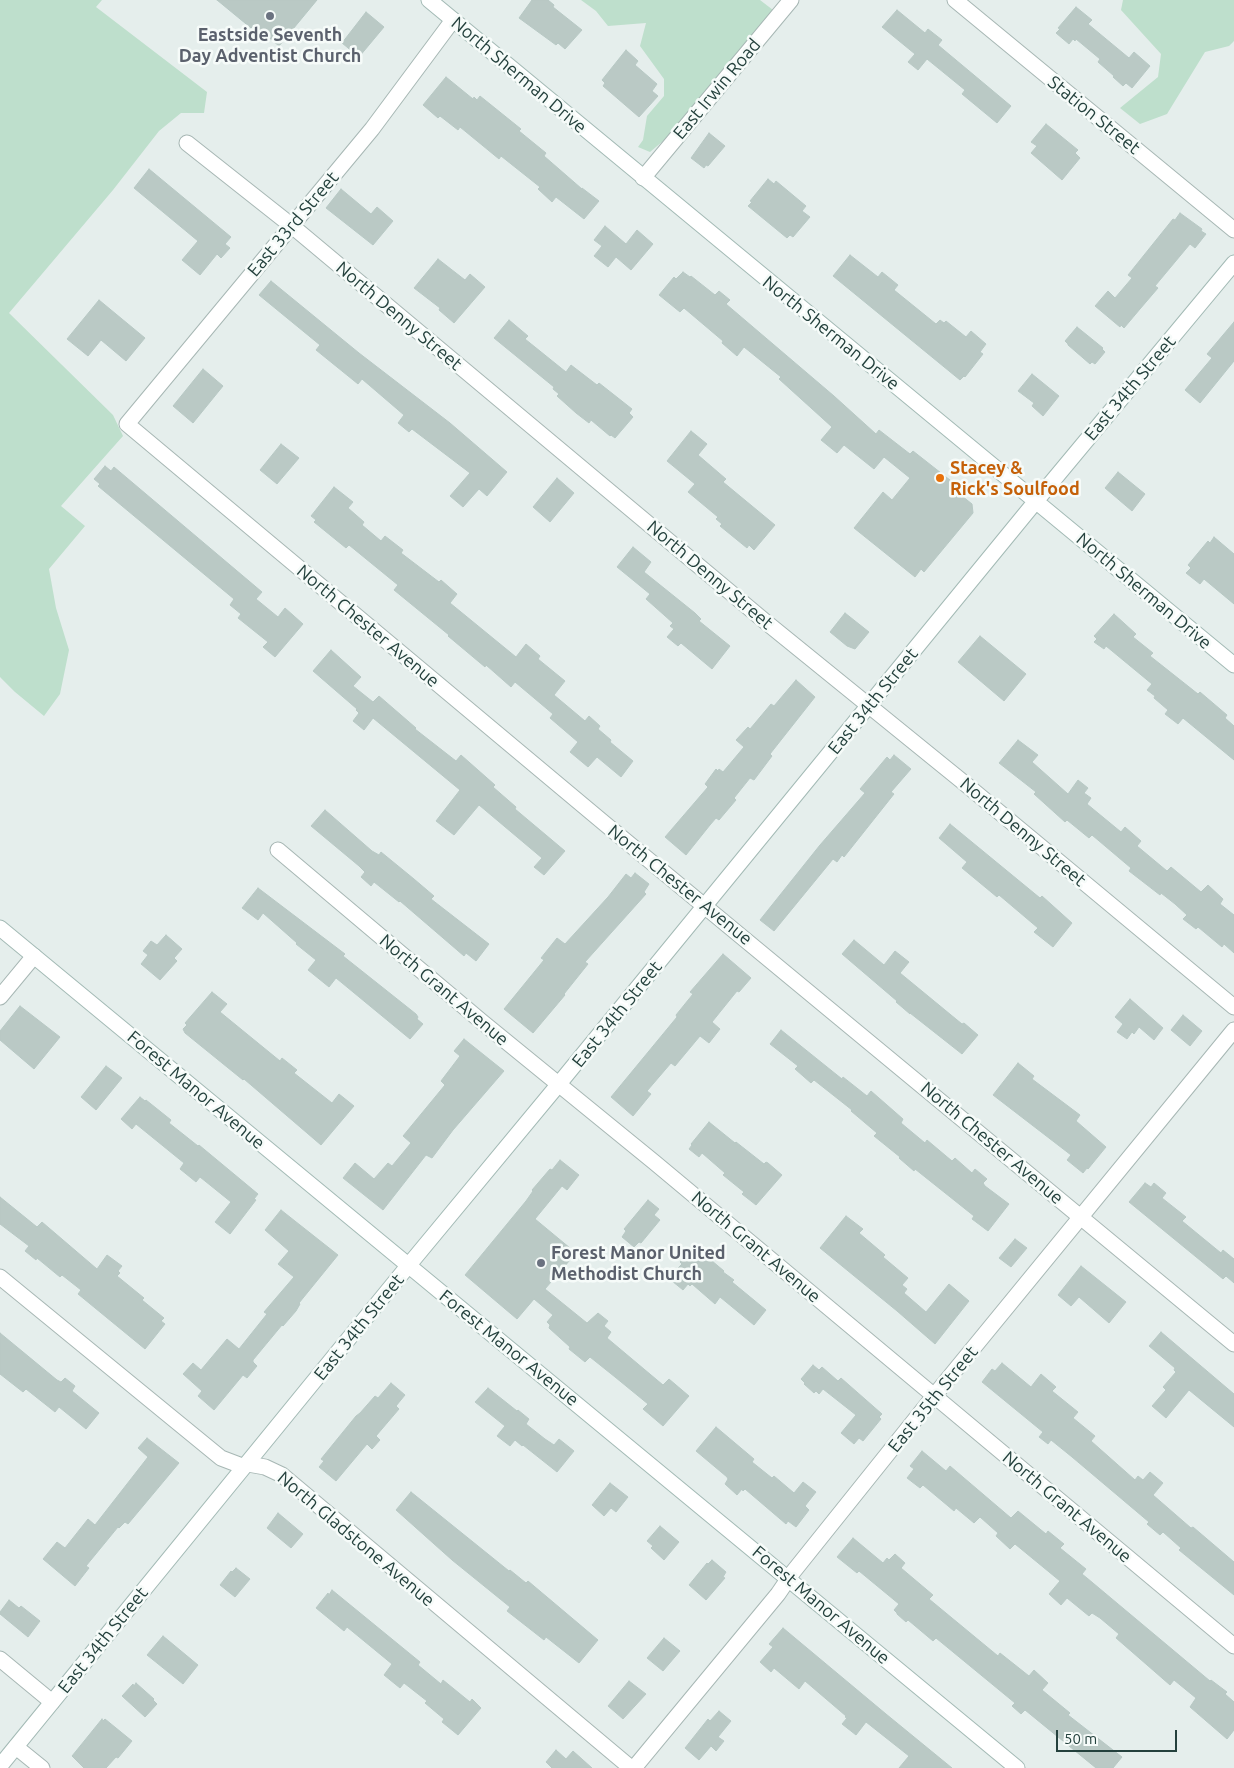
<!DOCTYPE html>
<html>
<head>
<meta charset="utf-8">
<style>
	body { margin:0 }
	#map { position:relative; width:1234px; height:1768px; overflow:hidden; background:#e5eeec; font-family:Ubuntu,sans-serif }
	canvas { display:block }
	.scale { position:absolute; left:1056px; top:1730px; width:121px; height:22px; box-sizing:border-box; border:2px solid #24413d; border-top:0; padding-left:6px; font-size:15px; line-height:18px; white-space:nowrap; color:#24413d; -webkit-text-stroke:4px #f6fbf9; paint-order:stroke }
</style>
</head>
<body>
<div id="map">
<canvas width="1234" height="1768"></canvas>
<div class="scale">50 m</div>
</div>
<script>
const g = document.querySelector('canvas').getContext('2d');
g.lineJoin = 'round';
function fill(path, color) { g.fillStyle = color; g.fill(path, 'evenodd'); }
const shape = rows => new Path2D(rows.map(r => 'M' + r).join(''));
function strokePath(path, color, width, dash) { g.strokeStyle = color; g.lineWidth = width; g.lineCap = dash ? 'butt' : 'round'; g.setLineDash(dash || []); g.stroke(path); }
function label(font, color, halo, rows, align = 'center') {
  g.font = font + ' Ubuntu,sans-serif'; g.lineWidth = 5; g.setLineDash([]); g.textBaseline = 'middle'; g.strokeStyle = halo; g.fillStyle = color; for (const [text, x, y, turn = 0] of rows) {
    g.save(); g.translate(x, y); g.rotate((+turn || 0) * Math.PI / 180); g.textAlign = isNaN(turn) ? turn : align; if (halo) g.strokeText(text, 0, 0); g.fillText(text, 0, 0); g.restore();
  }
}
const green = shape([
	[0,0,102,0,96,7,207,92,204,113,181,113,159,131,113,190,9,313,113,415,123,436,61,506,85,526,49,569,56,608,69,650,60,694,44,716,15,692,0,677],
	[581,0,760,0,773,10,669,136,650,152,638,147,643,140,647,116,664,96,664,79,640,46,646,23,608,26,596,11],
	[1123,0,1234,0,1234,41,1229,46,1205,52,1167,114,1140,124,1120,108,1158,77,1161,54,1121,10]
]);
const building = shape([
	[217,0,317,0,279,46,254,25,251,28,217,0],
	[532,0,548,0,554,5,553,7,582,30,565,49,558,43,556,45,519,18,532,0],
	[1076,7,1092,20,1088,24,1129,58,1134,52,1150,66,1132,88,1126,83,1123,86,1113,77,1114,76,1098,62,1100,59,1076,39,1075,41,1073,39,1069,44,1056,33,1060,29,1058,28,1076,7],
	[897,10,925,33,928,29,942,40,938,45,1011,106,997,123,962,94,965,90,927,59,918,70,908,62,915,54,882,27,897,10],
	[366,12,384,27,359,57,342,43,366,12],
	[626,50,638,61,635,65,657,84,652,91,658,96,639,117,603,86,605,83,602,80,626,50],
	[446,77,473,99,474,97,477,100,480,96,521,129,519,131,546,153,544,156,582,189,582,188,599,201,584,219,556,197,552,202,538,189,540,187,501,156,499,159,460,127,458,130,440,116,438,118,423,105,446,77],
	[1046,124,1078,150,1075,153,1080,158,1062,180,1031,153,1037,146,1031,142,1046,124],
	[709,133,725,146,708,166,706,165,704,168,691,158,709,133],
	[149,169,231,237,225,244,230,248,221,258,217,254,200,275,182,260,198,241,134,188,149,169],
	[768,179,774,184,776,181,806,206,802,211,810,217,793,237,790,235,787,238,748,206,752,202,750,201,768,179],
	[341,189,371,214,377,207,393,221,373,245,326,208,341,189],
	[1180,213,1202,229,1201,231,1206,234,1195,248,1190,244,1155,286,1158,288,1140,309,1124,328,1121,325,1120,327,1095,306,1108,291,1115,298,1132,278,1128,275,1173,219,1175,220,1180,213],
	[605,226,626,244,637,230,653,244,631,270,616,257,608,267,594,256,602,246,594,240,605,226],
	[850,255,878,277,882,272,898,285,894,290,936,324,940,320,944,323,946,321,966,337,971,331,986,344,980,352,983,354,965,377,964,376,960,380,833,276,850,255],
	[438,259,465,280,470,274,485,287,454,323,439,310,440,308,414,288,438,259],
	[683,272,690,277,691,276,715,295,719,291,730,300,726,304,834,396,876,434,879,430,910,454,913,451,955,484,957,492,972,504,973,513,924,572,921,569,915,577,854,528,883,492,892,500,910,478,884,457,874,469,844,445,837,453,821,440,832,427,779,379,781,377,744,347,737,356,722,343,723,341,684,308,680,312,659,295,674,277,676,279,683,272],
	[271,281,359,353,450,423,507,472,487,496,479,489,463,507,450,496,470,473,412,429,409,432,398,423,404,415,362,379,358,384,316,350,320,345,259,295,271,281],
	[99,300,145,338,126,361,101,340,88,356,67,339,99,300],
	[509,320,528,336,525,339,566,372,571,365,597,385,599,383,632,409,629,413,633,417,615,438,611,435,610,436,591,420,589,423,576,413,557,396,559,394,553,389,554,387,494,338,509,320],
	[1234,322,1234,361,1200,403,1185,390,1212,358,1207,354,1234,322],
	[1077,327,1103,348,1102,349,1105,352,1095,364,1092,362,1090,364,1068,345,1068,344,1065,341,1077,327],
	[203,369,223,386,193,423,173,406,203,369],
	[1032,374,1059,396,1043,416,1032,406,1034,403,1018,391,1032,374],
	[691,431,707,444,698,455,726,479,723,482,775,525,754,550,749,545,747,548,720,526,722,524,716,519,718,517,688,492,695,484,667,461,691,431],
	[281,444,299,458,277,484,260,470,281,444],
	[105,466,111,471,114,467,262,592,256,599,278,617,285,608,303,624,275,657,263,647,268,642,238,618,241,614,230,605,234,599,98,486,100,484,94,479,105,466],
	[1118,472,1145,494,1132,511,1105,488,1118,472],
	[557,478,574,493,550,522,533,507,557,478],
	[334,487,353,502,348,508,364,522,362,525,381,541,385,536,403,550,401,553,439,582,441,580,457,594,450,603,516,657,526,644,540,656,538,659,565,681,554,695,585,721,589,716,600,726,598,729,611,740,610,742,633,761,621,777,597,757,588,767,570,752,578,742,550,718,553,714,515,682,511,687,486,665,485,667,448,636,449,635,394,590,398,585,349,545,346,548,314,522,316,520,311,516,334,487],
	[1214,537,1234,554,1234,604,1204,579,1200,584,1186,573,1191,568,1188,565,1208,541,1210,543,1214,537],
	[633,547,651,562,644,572,695,613,701,619,699,621,730,646,712,669,681,643,678,646,667,637,674,629,670,626,673,623,646,599,650,594,617,567,633,547],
	[845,613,869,632,855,649,847,646,830,632,845,613],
	[1114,614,1136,634,1133,637,1153,653,1150,656,1198,694,1200,692,1227,715,1225,718,1234,726,1234,760,1183,718,1178,724,1165,714,1168,710,1154,698,1155,696,1147,690,1152,684,1106,646,1104,649,1094,642,1097,639,1094,636,1114,614],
	[980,636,1026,674,1004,701,958,662,980,636],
	[331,650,361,677,353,686,373,702,379,696,416,728,415,729,456,761,461,755,495,785,493,787,516,807,515,809,565,851,544,875,534,867,542,858,479,805,454,835,436,821,460,790,373,718,364,730,353,721,359,713,356,710,357,709,313,671,331,650],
	[796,680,815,697,770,754,772,756,754,780,750,778,734,798,736,800,719,820,716,818,710,825,686,855,665,837,708,787,705,784,716,769,718,771,719,769,723,772,744,747,736,740,748,727,750,729,771,704,774,706,796,680],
	[1018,740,1038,755,1032,762,1068,794,1078,780,1088,788,1084,793,1091,798,1087,804,1121,832,1125,827,1141,841,1137,846,1167,871,1171,867,1201,892,1208,885,1223,899,1220,904,1234,915,1234,953,1224,944,1222,947,1198,927,1196,929,1183,919,1187,915,1175,904,1161,893,1160,895,1129,871,1131,868,1092,835,1089,838,1067,820,1065,822,1034,794,1036,792,999,763,1018,740],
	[894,755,911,769,891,792,894,794,844,857,842,855,837,862,833,859,774,931,760,920,820,845,865,793,860,789,887,757,890,760,894,755],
	[325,810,372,851,379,855,381,852,414,879,434,896,431,899,489,944,476,961,466,953,464,956,400,901,399,902,374,882,371,886,361,877,365,872,359,866,311,826,325,810],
	[950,824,1040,898,1042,896,1072,923,1053,947,1034,932,1038,928,999,895,997,897,962,868,967,862,939,838,950,824],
	[635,873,649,884,644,892,646,894,585,962,588,964,564,994,565,995,533,1033,504,1009,544,960,541,958,557,938,565,944,608,897,626,874,631,878,635,873],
	[258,888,345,954,343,956,416,1014,418,1017,417,1019,423,1024,410,1039,336,978,329,987,308,970,316,960,296,944,297,943,263,913,258,920,242,908,258,888],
	[166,935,182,949,174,958,177,961,160,980,141,964,148,955,143,951,151,941,157,945,166,935],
	[854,940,884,965,895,951,909,962,900,973,962,1024,964,1023,978,1035,962,1054,910,1013,910,1014,896,1002,897,1001,842,954,854,940],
	[723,954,751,978,739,992,737,991,712,1022,720,1029,709,1043,700,1036,675,1066,671,1063,647,1091,651,1094,633,1116,611,1097,677,1017,676,1015,693,994,690,992,723,954],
	[212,992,227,1004,220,1012,280,1061,282,1058,297,1070,294,1073,332,1103,339,1094,354,1106,321,1145,244,1079,243,1080,185,1033,183,1029,187,1025,185,1023,212,992],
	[1130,999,1163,1028,1154,1040,1139,1027,1134,1034,1132,1032,1127,1039,1117,1032,1123,1024,1115,1017,1130,999],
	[20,1006,60,1037,34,1069,0,1040,0,1031,20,1006],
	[1183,1015,1202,1031,1190,1046,1171,1030,1183,1015],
	[781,1030,842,1079,843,1077,867,1096,871,1091,903,1119,901,1123,925,1143,927,1140,952,1161,955,1158,972,1173,975,1169,987,1179,983,1183,985,1186,1009,1204,988,1231,972,1219,974,1216,915,1169,914,1171,899,1158,900,1157,874,1136,877,1133,851,1111,852,1110,814,1080,811,1083,795,1069,798,1066,770,1044,781,1030],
	[464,1039,504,1071,453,1130,432,1158,426,1155,383,1210,343,1178,355,1163,374,1179,388,1163,392,1166,411,1143,403,1136,445,1085,441,1081,460,1056,454,1051,464,1039],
	[1018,1063,1034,1076,1032,1079,1080,1115,1076,1121,1106,1147,1088,1169,1087,1168,1083,1173,1067,1160,1071,1155,993,1095,1018,1063],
	[106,1066,122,1078,96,1110,81,1097,106,1066],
	[140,1097,145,1101,146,1100,171,1120,169,1123,198,1146,199,1145,258,1194,254,1199,256,1200,230,1234,215,1222,231,1202,200,1177,196,1182,180,1169,184,1163,136,1124,132,1129,121,1119,140,1097],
	[709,1122,735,1143,736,1142,764,1164,766,1162,768,1163,782,1175,756,1205,742,1194,744,1192,723,1175,725,1173,702,1153,699,1157,689,1149,692,1145,691,1144,709,1122],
	[560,1160,579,1175,567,1190,562,1186,535,1219,576,1253,545,1289,587,1323,598,1313,608,1321,604,1326,611,1332,607,1338,663,1385,669,1379,689,1396,663,1426,643,1409,648,1404,615,1377,590,1357,585,1362,569,1349,570,1347,549,1328,550,1325,547,1322,553,1315,534,1299,517,1319,465,1275,526,1201,533,1191,532,1190,550,1169,552,1170,560,1160],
	[1145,1183,1151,1187,1154,1183,1166,1193,1162,1198,1186,1217,1182,1221,1221,1253,1223,1250,1234,1259,1234,1283,1226,1276,1223,1279,1129,1202,1145,1183],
	[0,1197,37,1227,42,1222,97,1269,107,1255,122,1266,118,1271,120,1273,117,1276,144,1298,142,1300,164,1318,161,1321,165,1324,145,1349,78,1294,81,1290,62,1275,60,1277,37,1258,36,1260,25,1251,29,1246,0,1224,0,1197],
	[648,1200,659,1209,654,1215,660,1220,641,1243,639,1242,634,1247,622,1237,626,1231,624,1229,648,1200],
	[281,1210,338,1255,299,1303,300,1304,296,1311,283,1326,282,1325,253,1360,253,1362,257,1366,247,1378,243,1375,214,1410,198,1396,202,1391,183,1374,193,1363,201,1370,227,1339,239,1349,267,1314,264,1312,294,1277,278,1264,289,1251,265,1230,281,1210],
	[846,1216,863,1229,859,1233,885,1255,883,1257,908,1278,902,1285,907,1289,904,1293,926,1312,949,1284,969,1301,935,1344,897,1311,820,1248,846,1216],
	[1015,1239,1027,1248,1011,1267,999,1258,1015,1239],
	[692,1249,697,1253,699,1250,724,1271,723,1272,734,1280,732,1282,766,1310,754,1325,720,1297,715,1304,692,1284,690,1286,688,1284,683,1290,672,1281,677,1275,674,1272,682,1264,680,1262,692,1249],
	[1081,1266,1126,1302,1109,1323,1079,1297,1071,1306,1058,1295,1081,1266],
	[1161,1332,1234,1394,1234,1427,1189,1390,1166,1418,1152,1406,1166,1390,1163,1387,1176,1372,1174,1370,1175,1368,1149,1346,1161,1332],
	[0,1333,57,1380,61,1382,65,1378,75,1386,72,1391,99,1413,86,1429,59,1407,55,1412,26,1389,23,1392,0,1374,0,1333],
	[1002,1363,1031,1387,1041,1374,1056,1387,1052,1391,1078,1412,1073,1418,1095,1436,1091,1441,1135,1480,1138,1476,1143,1480,1150,1472,1163,1483,1153,1495,1191,1528,1193,1527,1234,1562,1234,1595,1179,1550,1181,1548,1163,1532,1160,1535,1147,1524,1149,1522,1072,1457,1051,1440,1048,1444,1039,1437,1043,1432,982,1382,992,1369,995,1371,1002,1363],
	[813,1365,819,1370,822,1367,838,1381,841,1378,882,1414,879,1417,881,1419,863,1441,859,1438,854,1444,841,1433,856,1415,823,1389,819,1394,816,1391,814,1393,804,1384,805,1383,801,1379,813,1365],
	[391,1383,405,1395,396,1406,399,1409,376,1436,380,1440,372,1449,367,1444,336,1481,319,1467,324,1461,321,1459,356,1416,360,1413,375,1396,378,1398,391,1383],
	[488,1388,517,1411,518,1410,529,1419,526,1424,545,1439,554,1445,559,1439,574,1451,557,1472,523,1445,522,1446,515,1440,510,1446,497,1436,505,1426,475,1402,488,1388],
	[716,1427,754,1459,752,1462,772,1478,774,1476,794,1493,803,1482,816,1492,805,1506,809,1510,796,1527,788,1521,786,1524,745,1489,743,1491,742,1489,737,1495,725,1484,728,1479,727,1477,696,1451,716,1427],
	[147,1438,179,1463,128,1524,125,1522,119,1528,118,1527,86,1566,89,1568,75,1586,43,1559,57,1542,65,1548,88,1519,95,1525,148,1457,138,1448,147,1438],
	[922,1451,946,1471,950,1466,1011,1518,1018,1511,1046,1534,1048,1531,1064,1544,1060,1548,1086,1569,1082,1574,1087,1578,1210,1681,1211,1680,1227,1692,1225,1694,1234,1702,1234,1730,1227,1739,1190,1707,1196,1698,1174,1680,1170,1685,1116,1638,1119,1634,1100,1618,1092,1613,1089,1616,1067,1598,1061,1605,1049,1594,1060,1581,1015,1544,1010,1549,996,1536,998,1533,980,1517,974,1523,956,1508,954,1511,923,1485,920,1488,907,1478,914,1469,910,1466,922,1451],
	[610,1483,628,1497,616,1512,611,1508,604,1516,592,1505,610,1483],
	[411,1492,509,1571,510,1570,526,1583,528,1581,598,1640,579,1663,546,1637,544,1640,507,1611,510,1607,452,1560,396,1510,411,1492],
	[278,1513,303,1534,291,1548,267,1528,278,1513],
	[660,1526,679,1542,664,1560,651,1548,653,1546,647,1541,660,1526],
	[853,1538,883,1563,887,1558,889,1560,895,1554,905,1563,901,1568,933,1595,929,1599,998,1656,1000,1653,1029,1676,1034,1670,1048,1683,1042,1690,1070,1713,1068,1715,1122,1757,1113,1768,1096,1768,1025,1710,1021,1714,1012,1706,1015,1703,936,1638,933,1641,908,1620,906,1622,897,1614,897,1613,894,1610,899,1604,859,1571,857,1573,837,1557,853,1538],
	[712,1560,726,1572,723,1577,725,1578,706,1600,689,1585,707,1563,708,1564,712,1560],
	[236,1568,250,1579,235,1597,220,1585,231,1571,232,1572,236,1568],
	[332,1590,420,1662,418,1665,441,1684,443,1680,470,1702,472,1699,481,1708,458,1735,442,1722,444,1719,425,1703,427,1701,404,1683,400,1688,384,1675,392,1664,347,1627,344,1631,316,1608,328,1593,329,1595,332,1590],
	[9,1600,19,1608,21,1606,40,1621,28,1637,0,1614,0,1612,9,1600],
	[783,1628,886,1714,952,1768,899,1768,909,1756,866,1722,856,1735,842,1724,847,1718,845,1717,846,1716,805,1681,799,1689,774,1668,771,1672,760,1662,773,1647,769,1644,783,1628],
	[163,1636,198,1665,183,1684,147,1655,163,1636],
	[664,1638,680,1651,663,1671,647,1658,664,1638],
	[629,1681,646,1694,623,1719,608,1706,629,1681],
	[136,1683,154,1699,153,1700,157,1704,145,1717,122,1696,133,1684,134,1686,136,1683],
	[719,1711,731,1721,718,1737,724,1741,716,1751,711,1746,699,1760,685,1748,708,1719,710,1721,719,1711],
	[102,1719,103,1721,105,1719,132,1741,118,1758,116,1757,106,1768,84,1768,72,1756,102,1719],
	[556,1750,566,1759,573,1751,592,1768,552,1768,546,1762,556,1750]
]);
const street = shape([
	[955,0,1234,230],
	[453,20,372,129,127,424,604,823,1234,1344],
	[187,143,292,226,767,623,963,782,1234,1007],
	[643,178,791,0],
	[278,850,481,1021,654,1162,1234,1646],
	[0,997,34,956],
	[0,1277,221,1458,242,1466,248,1464,265,1467,282,1475,631,1768],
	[0,1659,52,1702],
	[16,1747,42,1768],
	[634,1768,778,1594,793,1572,934,1396,1234,1030]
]);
const secondary = shape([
	[429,0,1234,665],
	[0,928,1017,1768],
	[0,1766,408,1266,558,1085,1036,501,1234,263]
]);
const markers = [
	[270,16,5,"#6b7280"],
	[940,478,5,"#e8710a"],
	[541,1263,5,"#6b7280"]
];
const worshipNames = [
	["Eastside Seventh",270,35],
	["Day Adventist Church",270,56],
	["Forest Manor United",551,1253,"left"],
	["Methodist Church",551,1274,"left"]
];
const streetNames = [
	["North Sherman Drive",519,75,40],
	["East Irwin Road",717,89,-50],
	["Station Street",1094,115,39],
	["East 33rd Street",293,224,-50],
	["North Denny Street",399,316,40],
	["North Sherman Drive",831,333,39],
	["East 34th Street",1130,388,-50],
	["North Denny Street",710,575,40],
	["North Sherman Drive",1144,591,40],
	["North Chester Avenue",368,626,40],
	["East 34th Street",873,701,-51],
	["North Denny Street",1023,832,40],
	["North Chester Avenue",680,885,39],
	["North Grant Avenue",444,990,40],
	["East 34th Street",617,1014,-51],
	["Forest Manor Avenue",196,1090,40],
	["North Chester Avenue",992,1143,40],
	["North Grant Avenue",756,1247,40],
	["East 34th Street",359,1327,-51],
	["Forest Manor Avenue",509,1348,39],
	["East 35th Street",933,1399,-51],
	["North Grant Avenue",1067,1507,40],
	["North Gladstone Avenue",356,1539,40],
	["Forest Manor Avenue",821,1605,40],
	["East 34th Street",103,1640,-51]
];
const foodNames = [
	["Stacey &",950,468],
	["Rick's Soulfood",950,489]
];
fill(green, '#bedfcc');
fill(building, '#bac9c5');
strokePath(building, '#b7c8c4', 1);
strokePath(street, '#a7b7b4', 17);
strokePath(secondary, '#a3bab5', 17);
strokePath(street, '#fff', 15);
strokePath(secondary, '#fff', 15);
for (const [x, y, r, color] of markers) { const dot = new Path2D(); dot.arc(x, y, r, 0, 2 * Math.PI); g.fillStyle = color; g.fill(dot); strokePath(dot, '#f6fbf9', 2); }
label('bold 18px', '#5b616d', '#f6fbf9', worshipNames);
label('18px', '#24413d', '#f6fbf9', streetNames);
label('bold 18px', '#c56008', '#f6fbf9', foodNames, 'left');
</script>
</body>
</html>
